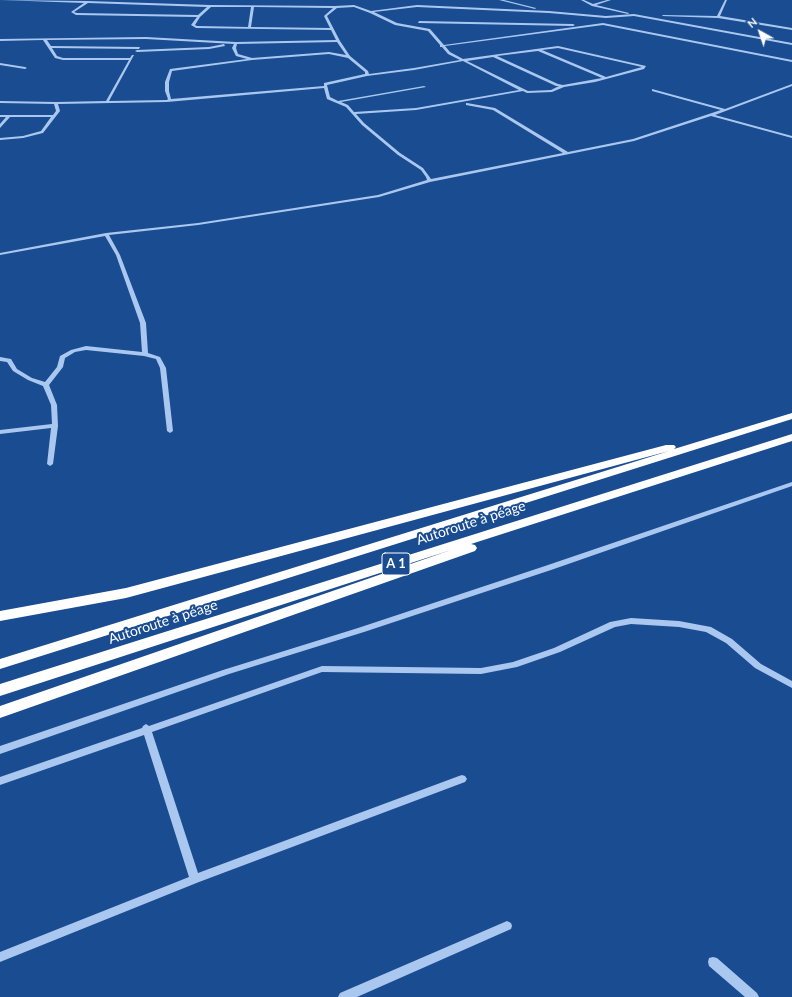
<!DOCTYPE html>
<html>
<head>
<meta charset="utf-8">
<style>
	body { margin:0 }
	#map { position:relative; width:792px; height:997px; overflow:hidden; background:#1a4c92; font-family:Lato,sans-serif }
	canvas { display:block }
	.north { position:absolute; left:740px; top:12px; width:40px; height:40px; -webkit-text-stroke:3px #1a4c92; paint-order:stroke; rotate:320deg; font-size:11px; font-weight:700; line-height:16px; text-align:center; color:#fff }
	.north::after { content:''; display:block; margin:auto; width:14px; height:18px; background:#fff; clip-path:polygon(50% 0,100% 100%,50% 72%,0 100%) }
</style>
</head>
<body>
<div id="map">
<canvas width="792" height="997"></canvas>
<div class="north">N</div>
</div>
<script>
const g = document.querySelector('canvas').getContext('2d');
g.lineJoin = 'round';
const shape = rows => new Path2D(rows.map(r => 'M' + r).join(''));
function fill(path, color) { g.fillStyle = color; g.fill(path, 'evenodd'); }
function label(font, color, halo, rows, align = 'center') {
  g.font = font + ' Lato,sans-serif'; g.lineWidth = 4; g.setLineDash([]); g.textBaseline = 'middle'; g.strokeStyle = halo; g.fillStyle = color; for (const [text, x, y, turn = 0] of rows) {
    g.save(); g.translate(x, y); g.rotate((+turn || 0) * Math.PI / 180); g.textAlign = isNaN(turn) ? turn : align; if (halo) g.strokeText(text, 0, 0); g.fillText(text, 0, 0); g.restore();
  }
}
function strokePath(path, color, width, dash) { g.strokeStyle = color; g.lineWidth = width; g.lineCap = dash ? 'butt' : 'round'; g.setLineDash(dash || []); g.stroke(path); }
const minor = shape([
	[0,0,87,1,210,5,335,6,354,5,371,11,417,5,549,11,606,16,634,14,792,43,792,45,634,16,606,18,549,13,417,7,374,12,397,23,430,29,444,45,603,23,792,60,792,62,603,25,445,46,450,52,463,59,558,46,646,66,644,69,595,82,564,87,552,92,527,93,523,91,416,110,356,114,364,123,400,153,423,168,431,179,563,153,493,110,466,105,466,103,467,103,495,108,568,152,633,139,721,110,652,91,652,89,725,109,792,84,792,86,715,115,792,136,792,138,711,116,634,141,430,182,379,197,198,225,109,235,120,255,146,323,148,353,160,357,166,368,173,431,170,433,167,431,160,368,156,359,144,356,86,350,75,352,65,358,63,367,49,385,57,405,58,426,53,464,50,466,47,464,51,428,0,434,0,430,52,424,51,405,43,386,28,380,13,371,7,362,0,361,0,357,11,359,17,369,32,378,45,382,57,367,60,356,71,350,86,346,142,352,140,323,116,255,105,236,0,255,0,253,106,233,198,223,378,195,427,180,426,177,421,170,398,155,362,125,346,107,327,99,324,88,167,102,58,104,60,111,43,133,23,138,0,140,0,138,23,136,41,131,51,117,10,117,0,128,0,124,6,117,0,117,0,115,53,115,56,111,54,104,0,103,0,101,56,102,106,101,129,60,63,60,55,58,43,40,0,41,0,39,146,37,236,42,336,40,331,30,196,28,191,25,197,17,76,15,71,12,84,3,0,0],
	[88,3,207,7,198,15,77,13,74,12,88,3],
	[211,7,251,7,248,27,197,26,195,25,200,17,211,7],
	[254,7,333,8,324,16,330,28,251,27,254,7],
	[354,7,370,13,395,25,428,31,440,45,440,47,442,47,448,54,460,60,414,68,369,74,368,71,350,56,340,41,327,16,337,8,354,7],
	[146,39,234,44,232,48,236,56,247,59,170,69,165,82,165,91,168,99,167,100,109,101,134,55,132,55,130,58,63,58,57,56,52,48,139,49,140,47,51,46,47,40,146,39],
	[337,42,346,55,329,52,252,58,238,54,236,48,237,44,337,42],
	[558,48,642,67,606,77,542,50,558,48],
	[538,51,602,78,563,85,558,84,497,56,538,51],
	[329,54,348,58,365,72,365,74,324,83,324,86,171,99,169,91,169,82,172,71,252,60,329,54],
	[493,57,556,86,559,86,551,90,528,91,467,61,493,57],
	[463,61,519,90,416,108,354,112,348,105,341,102,426,87,424,86,338,101,330,97,327,85,367,76,414,70,463,61],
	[499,0,504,0,536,8,535,9,499,0],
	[581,0,584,0,593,4,607,0,611,0,596,5,629,13,628,14,592,6,581,0],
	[725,0,727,0,720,16,792,28,792,30,718,18,662,16,663,15,717,16,725,0],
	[419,21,573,24,575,25,573,26,418,23,419,21],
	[224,44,225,46,209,49,137,52,135,51,137,50,209,47,224,44],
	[0,63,25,67,27,68,25,69,0,65,0,63],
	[792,482,792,486,551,570,364,632,229,674,0,754,0,746,223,670,358,628,545,566,792,482],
	[631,618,679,621,711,627,732,639,761,664,792,681,792,688,755,668,726,643,706,632,679,627,631,624,615,627,560,652,517,667,481,674,322,672,152,732,198,873,459,776,462,775,465,776,467,779,465,782,199,882,0,962,0,952,189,877,144,735,0,785,0,777,142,728,143,726,146,724,149,726,322,666,481,668,513,662,554,648,610,622,631,618],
	[507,921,511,923,512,926,511,929,357,997,338,997,340,993,507,921],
	[713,957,717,958,757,993,759,997,745,997,709,966,708,962,709,958,713,957]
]);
const highway = shape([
	[792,413,792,419,0,669,0,659,669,451,126,598,0,621,0,611,126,588,666,445,674,445,676,447,674,449,792,413],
	[792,434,792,441,471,544,475,545,477,548,475,551,0,718,0,706,451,550,0,696,0,684,792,434]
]);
const shields = [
	[396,564,28]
];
const shieldNames = [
	["A 1",396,564]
];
const streetNames = [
	["Autoroute à péage",471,523,-18],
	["Autoroute à péage",163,622,-18]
];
fill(minor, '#aac8ef');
fill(highway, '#fff');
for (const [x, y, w] of shields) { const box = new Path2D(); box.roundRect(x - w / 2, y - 11, w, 22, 3); g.fillStyle = '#1a4c92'; g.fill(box); strokePath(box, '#fff', 1); }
label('bold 13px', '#fff', null, shieldNames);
label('14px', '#fff', '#1a4c92', streetNames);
</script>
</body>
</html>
